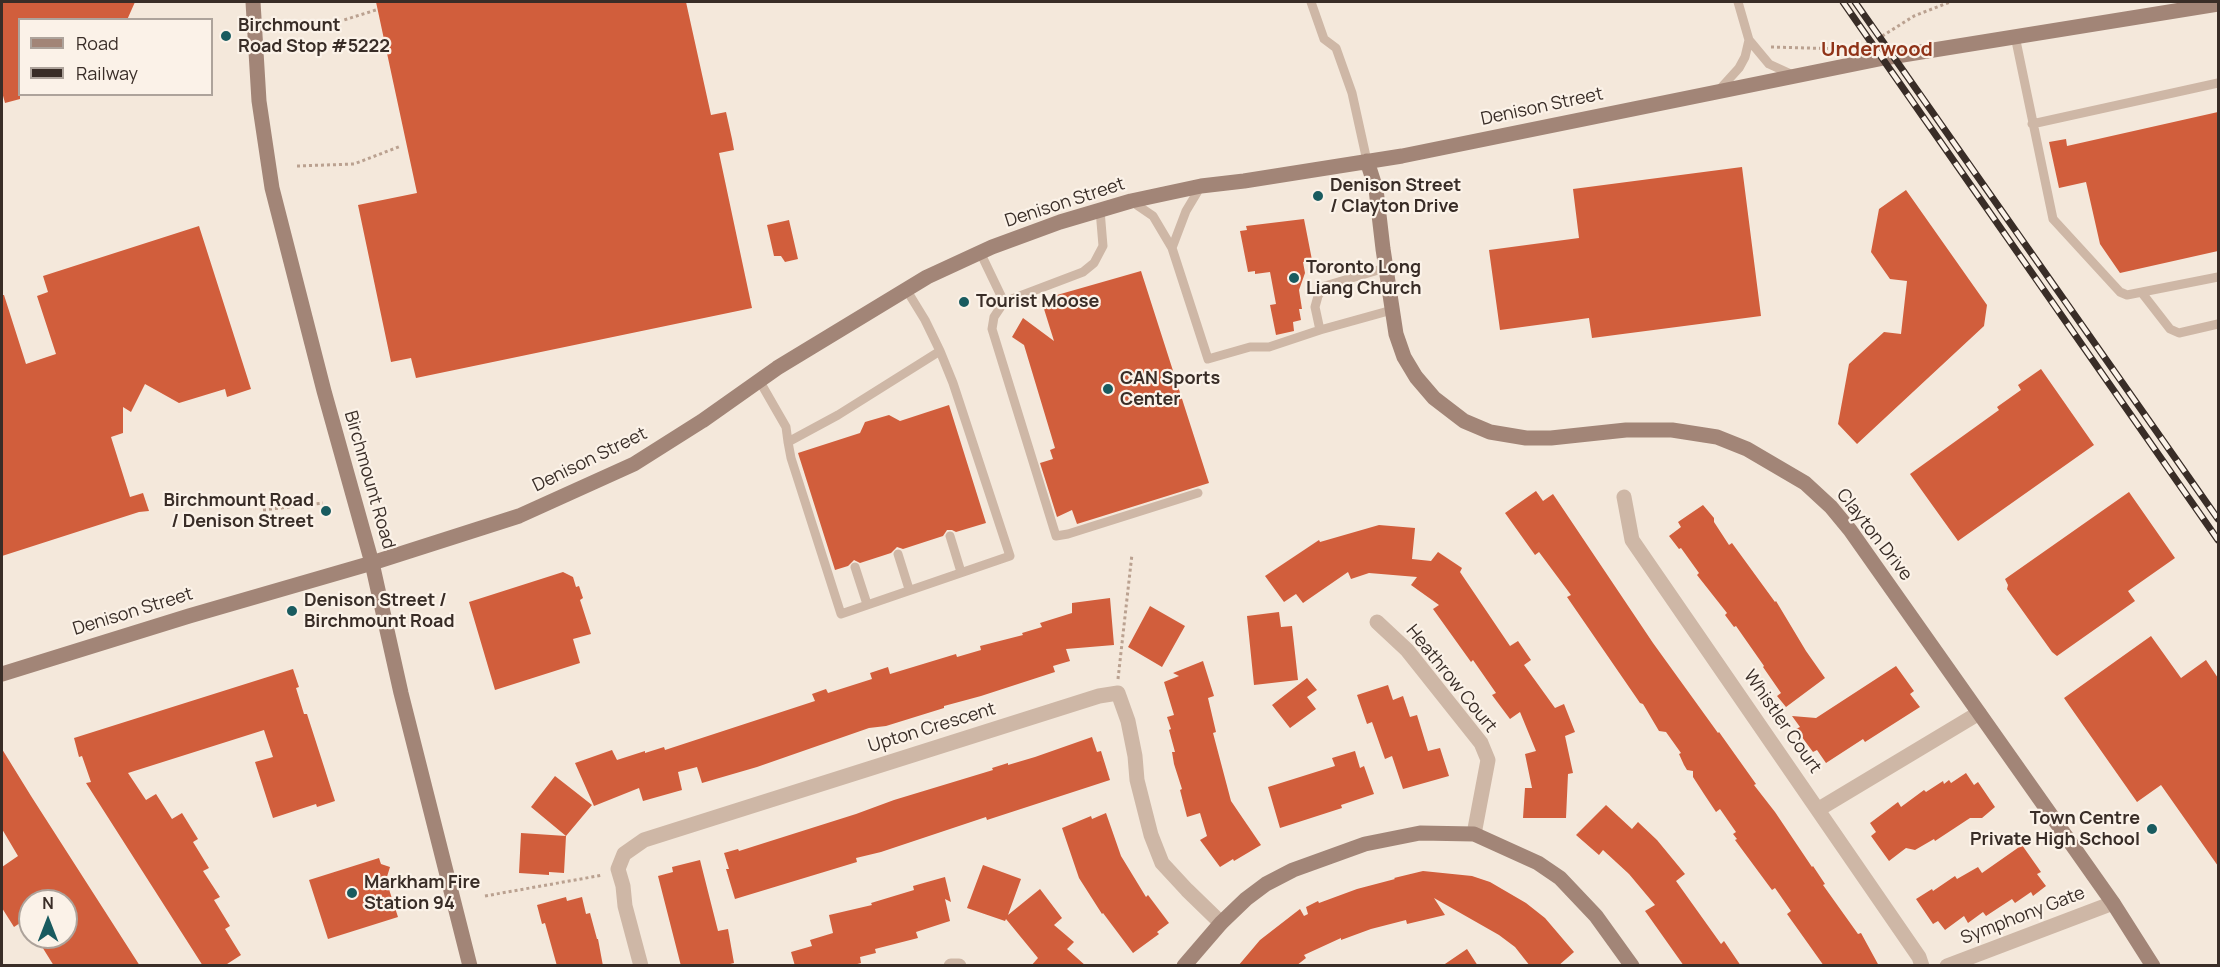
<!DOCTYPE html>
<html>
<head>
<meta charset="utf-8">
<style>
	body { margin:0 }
	#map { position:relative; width:2220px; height:967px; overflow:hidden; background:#f4e8db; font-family:Manrope,sans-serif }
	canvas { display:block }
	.frame { position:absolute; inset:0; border:3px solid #392d27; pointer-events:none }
	.legend { position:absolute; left:18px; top:18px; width:195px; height:78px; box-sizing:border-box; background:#fbf2e8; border:2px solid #ada39b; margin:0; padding:8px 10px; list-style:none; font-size:18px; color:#392d27 }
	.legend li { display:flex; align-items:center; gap:12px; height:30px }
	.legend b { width:30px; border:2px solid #ada39b }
	.north { position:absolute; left:18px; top:889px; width:60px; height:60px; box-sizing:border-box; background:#fbf2e8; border:2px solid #ada39b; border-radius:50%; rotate:0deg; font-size:16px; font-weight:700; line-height:24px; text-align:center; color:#392d27 }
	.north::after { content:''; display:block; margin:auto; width:21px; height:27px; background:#195b5f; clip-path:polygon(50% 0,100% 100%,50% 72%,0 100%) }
</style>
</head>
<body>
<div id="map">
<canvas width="2220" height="967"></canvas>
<div class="frame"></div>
<ul class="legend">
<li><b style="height:8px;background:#a28577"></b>Road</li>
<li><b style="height:8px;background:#392d27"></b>Railway</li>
</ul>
<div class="north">N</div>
</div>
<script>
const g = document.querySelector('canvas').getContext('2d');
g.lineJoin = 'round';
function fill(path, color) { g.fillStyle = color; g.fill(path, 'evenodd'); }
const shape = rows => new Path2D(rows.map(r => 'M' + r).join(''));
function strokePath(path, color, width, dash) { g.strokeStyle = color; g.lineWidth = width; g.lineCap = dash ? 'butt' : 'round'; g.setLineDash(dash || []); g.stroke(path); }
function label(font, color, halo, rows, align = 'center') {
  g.font = font + ' Manrope,sans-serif'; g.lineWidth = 4.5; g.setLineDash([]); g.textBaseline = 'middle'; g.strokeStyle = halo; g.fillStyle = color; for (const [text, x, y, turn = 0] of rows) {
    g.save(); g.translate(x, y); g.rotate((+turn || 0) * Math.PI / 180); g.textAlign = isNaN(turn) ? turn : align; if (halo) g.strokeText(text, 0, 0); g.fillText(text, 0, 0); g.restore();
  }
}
const building = shape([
	[2,2,135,2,127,20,20,20,20,99,5,103,2,92],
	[376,2,686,2,711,115,726,112,732,139,734,150,719,153,752,308,416,378,411,358,391,362,358,205,417,193],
	[2218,112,2218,251,2120,273,2100,244,2086,182,2059,188,2049,142,2066,139,2067,146],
	[1742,167,1761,316,1592,338,1589,318,1500,330,1489,250,1579,238,1573,189],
	[1906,190,1987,305,1984,326,1857,444,1838,424,1849,364,1884,332,1901,334,1907,281,1890,279,1871,252,1879,209],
	[1304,219,1312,260,1303,262,1305,273,1299,290,1302,309,1299,309,1301,320,1293,322,1294,331,1276,335,1270,305,1276,304,1270,272,1255,274,1255,271,1248,272,1240,231,1247,230,1246,226],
	[789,220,798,259,785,262,781,256,774,256,767,225],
	[199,226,251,389,227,397,225,389,179,403,145,384,131,412,123,407,123,433,111,437,130,497,143,493,149,511,139,512,2,556,2,295,4,295,26,364,56,354,37,296,48,292,43,276],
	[1141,271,1209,483,1077,524,1072,510,1057,517,1040,463,1053,459,1050,450,1055,448,1024,345,1012,337,1023,318,1054,341,1044,309,1053,306,1050,297],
	[2041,369,2094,445,1958,541,1910,474,1999,410,1997,407,2021,390,2018,385],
	[949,405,986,523,956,532,952,530,947,530,943,536,903,549,897,547,891,553,860,563,854,560,848,566,835,570,798,453,860,433,865,422,889,415,900,421],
	[1536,491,1543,501,1553,494,1653,643,1718,733,1719,732,1756,784,1754,785,1775,812,1812,867,1813,866,1825,884,1823,885,1858,934,1861,933,1879,966,1824,966,1787,914,1791,911,1775,888,1772,890,1735,840,1737,839,1733,834,1736,832,1720,809,1716,812,1704,794,1693,777,1693,771,1687,770,1684,765,1679,754,1681,753,1666,732,1659,731,1643,704,1640,703,1567,597,1571,595,1539,552,1535,555,1505,513],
	[2129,492,2175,558,2128,591,2135,601,2057,656,2052,652,2007,589,2008,585,2005,579],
	[1703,505,1714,518,1714,522,1729,545,1732,543,1775,602,1776,601,1806,651,1825,678,1786,707,1777,696,1781,693,1763,667,1764,666,1736,626,1734,627,1725,615,1727,613,1697,575,1699,573,1681,548,1679,549,1669,536,1681,527,1678,522],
	[1379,525,1415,528,1412,559,1431,561,1438,552,1462,568,1460,572,1510,646,1518,641,1531,660,1524,665,1555,708,1564,704,1575,732,1565,736,1573,773,1568,774,1566,818,1523,818,1525,788,1532,788,1525,754,1536,751,1520,712,1510,719,1492,695,1496,693,1473,660,1471,662,1433,609,1439,605,1411,585,1417,577,1369,573,1351,579,1348,572,1303,603,1296,594,1284,602,1265,576,1319,540,1320,542],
	[563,572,573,577,576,587,579,586,583,598,580,600,591,634,573,639,580,663,495,690,469,602],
	[1110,598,1114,645,1066,649,1070,661,1053,666,1055,672,981,696,944,706,944,708,886,726,869,728,757,767,702,783,697,767,678,772,682,790,643,801,639,788,594,806,575,763,612,750,617,760,645,751,645,753,664,747,665,750,815,701,812,694,826,689,828,693,872,679,870,673,888,667,890,674,956,654,957,657,981,650,980,646,1023,635,1022,633,1042,627,1040,623,1072,613,1072,603],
	[1150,606,1185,626,1162,667,1128,647],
	[1279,612,1281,627,1292,626,1298,680,1254,685,1247,616],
	[2151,636,2181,678,2206,660,2218,678,2218,866,2161,785,2137,802,2064,698],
	[1203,661,1214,696,1208,698,1216,732,1213,733,1231,801,1261,845,1234,861,1233,859,1220,867,1200,840,1207,836,1200,813,1187,817,1180,790,1182,789,1174,764,1172,752,1175,752,1169,730,1171,729,1167,717,1174,715,1164,682,1179,676,1173,673],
	[1896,666,1914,691,1910,694,1920,707,1865,742,1863,739,1826,763,1817,750,1813,752,1796,729,1800,727,1792,716,1816,718],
	[293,669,299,687,296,688,304,714,307,714,335,801,317,807,316,804,273,818,255,762,273,757,264,730,128,773,146,800,156,794,172,819,182,813,198,839,193,842,209,868,203,871,220,897,214,900,230,926,225,929,241,955,224,966,203,966,86,783,91,782,82,756,79,757,74,738],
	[1307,678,1317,690,1307,697,1316,709,1290,728,1272,705],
	[1388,685,1393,700,1403,696,1410,717,1417,715,1428,751,1440,748,1449,776,1403,789,1392,756,1385,759,1372,722,1367,724,1357,695],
	[1092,737,1097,752,1101,751,1110,780,987,820,986,817,881,852,856,858,857,862,735,899,726,869,729,869,724,853,738,849,739,851,856,814,894,800,993,770,992,768,1008,763,1008,765,1035,757],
	[2,749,31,796,140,966,54,966,36,937,66,937,66,901,30,901,30,940,20,923,14,927,2,908,2,867,18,856,2,829],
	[1355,751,1360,768,1364,766,1374,794,1341,805,1342,808,1280,828,1268,787,1335,766,1332,758],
	[1966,773,1974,785,1978,782,1995,807,1982,818,1970,818,1935,841,1934,839,1915,850,1906,848,1889,861,1871,836,1876,832,1870,823,1898,802,1901,807,1924,790,1926,792,1943,781,1944,784,1949,780,1951,783],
	[555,776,592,805,566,836,564,873,549,872,549,875,519,873,521,833,566,836,531,807],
	[1606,805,1632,829,1638,822,1657,840,1685,874,1676,881,1721,944,1724,941,1741,966,1684,966,1645,911,1655,905,1629,874,1603,850,1599,855,1576,835],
	[1106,813,1121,856,1146,897,1148,895,1169,923,1157,932,1159,934,1133,953,1103,913,1102,914,1079,878,1062,828,1091,816,1092,819],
	[2022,845,2041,872,2037,874,2046,886,2033,896,2031,892,2015,903,2012,899,1986,916,1983,912,1968,923,1964,916,1945,930,1938,921,1933,924,1916,899,1932,889,1933,891,1955,876,1957,879,1978,867,1982,873],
	[379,858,381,864,390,867,386,880,398,917,328,939,309,880],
	[700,860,718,931,728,929,734,963,722,966,681,966,658,876,673,872,672,867],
	[983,865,1021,879,1008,915,1040,889,1062,918,1054,925,1074,942,1067,949,1086,966,1031,966,1038,958,1006,919,1005,921,967,908],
	[1423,871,1472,876,1490,882,1526,903,1545,918,1574,952,1558,966,1530,966,1515,947,1499,935,1434,898,1445,915,1407,924,1406,920,1371,929,1341,940,1341,938,1304,955,1306,958,1296,966,1238,966,1260,940,1300,909,1304,916,1308,914,1306,907,1318,901,1319,903,1357,889,1395,879,1394,878],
	[945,877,951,902,945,899,950,921,916,932,918,938,875,949,876,953,860,957,861,963,850,966,795,966,791,952,812,946,810,940,833,933,829,915,872,905,871,903,914,890,913,886],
	[566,897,567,901,582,897,586,914,590,913,597,939,598,939,603,966,557,966,545,923,542,924,537,905],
	[1467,949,1478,966,1442,966]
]);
const path = shape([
	[285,26,331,24,376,10],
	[1866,44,1876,40,1914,16,1950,2],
	[1771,47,1845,49],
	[297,166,354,164,401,146],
	[263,510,323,503],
	[1118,679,1132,554],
	[485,896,603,875]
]);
const lane = shape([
	[1311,2,1324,39,1336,48,1352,93,1367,161],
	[1738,2,1749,40,1769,64,1793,75],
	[2015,36,2053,219,2120,292,2127,295,2218,277],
	[1720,89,1739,68,1745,57,1749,40],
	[2032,124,2218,83],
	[1131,201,1153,216,1172,248,1208,359,1250,347,1269,347,1320,330,1392,310],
	[1100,210,1103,246,1094,263,1083,272,1004,302,994,317,992,329,1056,536,1068,534,1198,493],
	[1172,248,1186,211,1201,186],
	[980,252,1004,302],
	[2142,293,2170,329,2179,333,2218,324],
	[1320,330,1315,307,1318,296,1325,286,1385,268],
	[759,380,786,427,788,442,838,415,940,351,925,320,906,289],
	[788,442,791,458,841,614,1010,556,953,383,940,351],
	[950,536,961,572],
	[898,554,909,589],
	[855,567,867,604]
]);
const street = shape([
	[1624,497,1632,540,1919,957,1922,966],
	[1377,622,1407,650,1481,743,1488,760,1474,834],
	[1819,809,1979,713],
	[641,966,625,906,623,886,618,869,624,854,644,840,1099,696,1118,693,1128,721,1135,756,1137,780,1151,835,1162,863,1187,890,1221,923],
	[951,966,959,966],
	[1947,966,2113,903]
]);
const secondary = shape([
	[253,2,259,101,272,188,324,391,372,563,401,693,470,966],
	[1367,161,1376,189,1383,249,1396,334,1404,357,1416,377,1434,398,1464,421,1490,432,1526,438,1551,438,1626,430,1672,430,1717,437,1747,449,1805,483,1831,507,1850,530,2113,903,2153,966],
	[2,674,189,616,372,563,519,516,634,464,702,421,777,368,927,277,992,247,1060,222,1131,201,1201,186,1244,181,1402,156,1884,58,2218,4],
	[1184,966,1221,923,1246,899,1266,884,1293,870,1365,844,1420,833,1474,834,1538,863,1560,878,1596,916,1632,966]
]);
const rail = shape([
	[1843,2,2218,540],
	[1855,2,2218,519]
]);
const markers = [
	[226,36,6,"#195b5f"],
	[1318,196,6,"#195b5f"],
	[1294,278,6,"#195b5f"],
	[964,302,6,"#195b5f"],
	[1108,389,6,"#195b5f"],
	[326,511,6,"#195b5f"],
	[292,611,6,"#195b5f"],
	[2152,829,6,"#195b5f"],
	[352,893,6,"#195b5f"]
];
const poiNames = [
	["Birchmount",238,26],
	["Road Stop #5222",238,47],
	["Denison Street",1330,186],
	["/ Clayton Drive",1330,207],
	["Toronto Long",1306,268],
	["Liang Church",1306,289],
	["Tourist Moose",976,302],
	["CAN Sports",1120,379],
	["Center",1120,400],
	["Birchmount Road",314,501,"right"],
	["/ Denison Street",314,522,"right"],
	["Denison Street /",304,601],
	["Birchmount Road",304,622],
	["Town Centre",2140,819,"right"],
	["Private High School",2140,840,"right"],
	["Markham Fire",364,883],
	["Station 94",364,904]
];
const streetNames = [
	["Denison Street",1542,107,-12],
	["Denison Street",1065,203,-18],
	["Denison Street",590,460,-26],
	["Birchmount Road",369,480,74],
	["Clayton Drive",1874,535,52],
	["Denison Street",133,612,-17],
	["Heathrow Court",1451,679,51],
	["Whistler Court",1782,722,55],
	["Upton Crescent",932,728,-17],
	["Symphony Gate",2023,916,-21]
];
const neighbourhoodNames = [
	["Underwood",1877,50]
];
fill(building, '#d15e3c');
strokePath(path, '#baa190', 3, [3, 3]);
strokePath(lane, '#ceb7a6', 9);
strokePath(street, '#ceb7a6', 15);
strokePath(secondary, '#a28577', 15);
strokePath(rail, '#392d27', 7);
strokePath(rail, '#fbf2e8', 4.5, [14]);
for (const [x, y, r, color] of markers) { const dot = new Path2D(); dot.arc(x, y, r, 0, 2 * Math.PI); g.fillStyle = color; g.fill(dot); strokePath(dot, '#fbf2e8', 2); }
label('bold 18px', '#392d27', '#fbf2e8', poiNames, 'left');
label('18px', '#392d27', '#fbf2e8', streetNames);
label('bold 20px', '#903318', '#fbf2e8', neighbourhoodNames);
</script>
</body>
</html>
